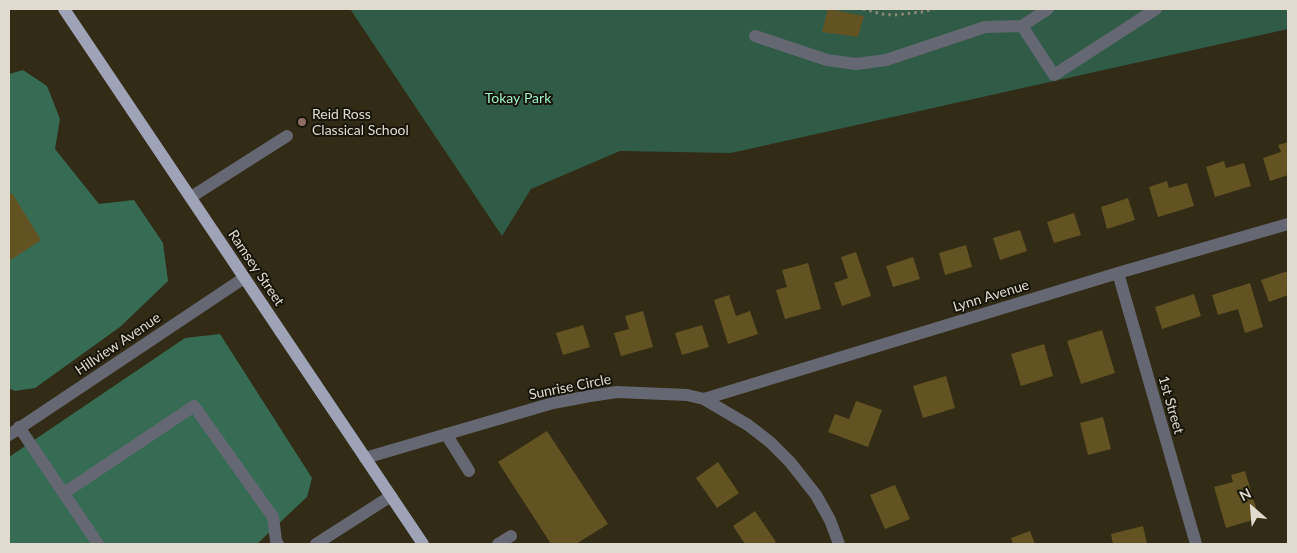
<!DOCTYPE html>
<html>
<head>
<meta charset="utf-8">
<style>
	body { margin:0 }
	#map { position:relative; width:1297px; height:553px; overflow:hidden; background:#322b15; font-family:Lato,sans-serif }
	canvas { display:block }
	.frame { position:absolute; inset:0; border:10px solid #e0dbce; pointer-events:none }
	.north { position:absolute; left:1227px; top:483px; width:50px; height:50px; -webkit-text-stroke:4px #17140a; paint-order:stroke; rotate:333deg; font-size:14px; font-weight:700; line-height:20px; text-align:center; color:#e0dbce }
	.north::after { content:''; display:block; margin:auto; width:18px; height:22px; background:#e0dbce; clip-path:polygon(50% 0,100% 100%,50% 72%,0 100%) }
</style>
</head>
<body>
<div id="map">
<canvas width="1297" height="553"></canvas>
<div class="frame"></div>
<div class="north">N</div>
</div>
<script>
const g = document.querySelector('canvas').getContext('2d');
g.lineJoin = 'round';
function fill(path, color) { g.fillStyle = color; g.fill(path, 'evenodd'); }
const shape = rows => new Path2D(rows.map(r => 'M' + r).join(''));
function strokePath(path, color, width, dash) { g.strokeStyle = color; g.lineWidth = width; g.lineCap = dash ? 'butt' : 'round'; g.setLineDash(dash || []); g.stroke(path); }
function label(font, color, halo, rows, align = 'center') {
  g.font = font + ' Lato,sans-serif'; g.lineWidth = 4; g.setLineDash([]); g.textBaseline = 'middle'; g.strokeStyle = halo; g.fillStyle = color; for (const [text, x, y, turn = 0] of rows) {
    g.save(); g.translate(x, y); g.rotate((+turn || 0) * Math.PI / 180); g.textAlign = isNaN(turn) ? turn : align; if (halo) g.strokeText(text, 0, 0); g.fillText(text, 0, 0); g.restore();
  }
}
const green = shape([
	[350,9,1288,9,1288,29,731,153,620,151,531,189,502,236]
]);
const forest = shape([
	[23,70,47,86,60,119,55,149,99,204,134,200,163,243,168,281,120,327,35,388,15,391,9,388,9,74],
	[220,334,312,478,307,497,257,544,9,544,9,457,185,338]
]);
const building = shape([
	[828,9,864,16,858,37,822,32],
	[1288,142,1288,175,1270,181,1263,158,1281,152,1278,145],
	[1224,161,1226,168,1244,163,1251,186,1215,197,1206,167],
	[1167,181,1169,188,1187,183,1194,206,1158,217,1149,187],
	[12,193,41,240,9,261,9,195],
	[1128,198,1135,220,1107,229,1101,207],
	[1074,213,1081,235,1054,243,1047,222],
	[1020,230,1027,251,1000,260,993,238],
	[966,245,972,267,945,275,939,253],
	[856,252,871,296,842,306,834,283,848,278,841,257],
	[913,257,920,279,893,287,886,266],
	[808,263,821,309,785,319,776,290,787,287,782,270],
	[1288,271,1288,295,1269,302,1261,280],
	[1250,283,1263,327,1245,333,1238,309,1218,315,1212,295],
	[1194,294,1201,316,1162,329,1155,307],
	[729,295,736,316,750,311,758,334,728,344,714,300],
	[643,311,653,347,621,356,614,333,629,329,625,316],
	[583,325,590,347,563,355,556,333],
	[702,325,709,347,682,355,675,333],
	[1102,330,1115,373,1081,384,1067,341],
	[1044,344,1053,376,1021,386,1011,354],
	[946,376,955,408,923,418,913,386],
	[856,401,882,410,868,447,828,432,835,414,849,419],
	[1103,417,1111,449,1088,455,1080,423],
	[547,431,608,524,576,544,551,544,498,462],
	[718,462,739,493,717,508,696,478],
	[1245,471,1259,518,1226,528,1214,487,1233,482,1231,475],
	[895,485,910,519,885,529,870,495],
	[755,511,776,542,772,544,745,544,733,526],
	[1143,526,1147,544,1113,544,1111,534],
	[1030,531,1035,544,1013,544,1011,538]
]);
const path = shape([
	[863,9,882,14,894,15,922,12,934,9]
]);
const minor = shape([
	[1048,9,1022,26,1054,75,1156,9],
	[755,36,827,60,856,64,886,60,985,27,1022,26],
	[191,197,287,136],
	[1118,273,1196,544],
	[704,399,1118,273,1288,224],
	[19,427,98,544],
	[446,434,469,471],
	[9,435,244,278],
	[365,458,553,403,590,396,617,392,687,395,704,399,748,425,770,442,790,462,816,495,830,520,839,544],
	[64,493,194,406,273,517,276,541,278,544],
	[316,544,391,496],
	[498,544,511,536]
]);
const major = shape([
	[64,9,423,544]
]);
const markers = [
	[302,122,5,"#8d6e63"]
];
const parkNames = [
	["Tokay Park",518,98]
];
const poiNames = [
	["Reid Ross",312,114],
	["Classical School",312,130]
];
const streetNames = [
	["Ramsey Street",256,268,56],
	["Lynn Avenue",991,296,-17],
	["Hillview Avenue",118,344,-34],
	["Sunrise Circle",570,387,-11],
	["1st Street",1171,405,74]
];
fill(green, '#2f5b47');
fill(forest, '#366c54');
fill(building, '#635323');
strokePath(path, '#8c8675', 3, [2.5, 4]);
strokePath(minor, '#656872', 12);
strokePath(major, '#9fa3b8', 12);
for (const [x, y, r, color] of markers) { const dot = new Path2D(); dot.arc(x, y, r, 0, 2 * Math.PI); g.fillStyle = color; g.fill(dot); strokePath(dot, '#17140a', 2); }
label('14px', '#9cf1c9', '#17140a', parkNames);
label('14px', '#e0dbce', '#17140a', poiNames, 'left');
label('14px', '#e0dbce', '#17140a', streetNames);
</script>
</body>
</html>
